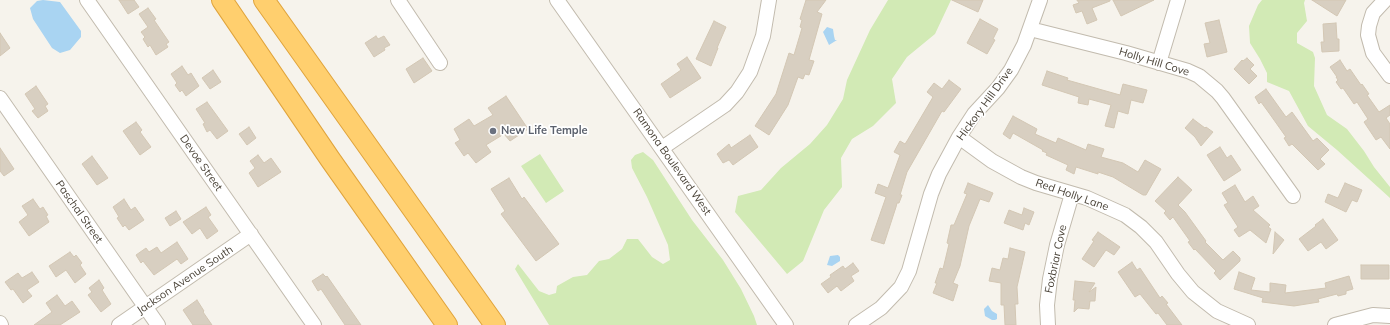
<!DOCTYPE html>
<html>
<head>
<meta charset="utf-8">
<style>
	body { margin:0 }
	canvas { display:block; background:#f6f3ec }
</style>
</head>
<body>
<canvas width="1390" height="325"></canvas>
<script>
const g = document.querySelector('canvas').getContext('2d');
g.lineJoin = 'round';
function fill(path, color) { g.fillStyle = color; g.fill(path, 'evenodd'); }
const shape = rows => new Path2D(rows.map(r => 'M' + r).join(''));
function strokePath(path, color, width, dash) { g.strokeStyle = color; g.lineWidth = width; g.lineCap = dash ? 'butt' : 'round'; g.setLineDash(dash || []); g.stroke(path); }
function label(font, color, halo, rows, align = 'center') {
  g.font = font + ' Mulish,sans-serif'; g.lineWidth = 3.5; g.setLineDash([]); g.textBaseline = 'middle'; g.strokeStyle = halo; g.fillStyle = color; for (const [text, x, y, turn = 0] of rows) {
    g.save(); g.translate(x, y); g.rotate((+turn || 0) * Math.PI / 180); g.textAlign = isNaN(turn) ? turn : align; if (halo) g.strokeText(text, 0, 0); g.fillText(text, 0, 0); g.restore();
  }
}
const green = shape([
	[888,0,951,0,935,34,907,57,892,79,896,103,873,126,852,139,841,158,842,187,824,210,803,261,787,274,735,212,738,196,761,190,781,168,810,144,827,125,843,99,847,80,870,30],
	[1262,0,1305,0,1304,3,1307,21,1297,33,1297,43,1313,52,1315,58,1314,86,1327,115,1347,129,1364,151,1374,167,1390,187,1390,198,1337,150,1308,126,1289,91,1267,82,1267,73,1260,59,1250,43,1249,26,1258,5],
	[643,152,653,160,692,220,723,260,741,289,754,316,757,325,549,325,515,269,518,264,539,291,549,295,556,293,557,286,573,277,587,275,599,261,609,259,622,249,627,239,638,239,652,257,663,264,670,260,668,245,647,197,632,168,631,160,635,155],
	[540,154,564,191,546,203,521,166]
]);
const water = shape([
	[43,0,60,2,81,31,81,37,70,50,60,53,52,48,33,19,30,8,37,1],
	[827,27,833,29,834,36,835,40,837,40,829,45,823,32],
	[838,255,840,257,840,261,832,266,827,265,830,256],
	[988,305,992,311,997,314,997,319,995,320,992,320,985,316,984,309]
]);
const building = shape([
	[119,0,134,0,139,7,128,14,119,0],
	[806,0,826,0,817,12,822,14,809,60,814,61,809,75,805,74,803,79,798,77,788,105,769,135,755,126,776,94,789,53,794,55,802,28,800,27,802,20,800,19,806,0],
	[952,0,983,0,978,12,952,0],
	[1077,0,1110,0,1110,1,1092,8,1097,20,1087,24,1082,11,1076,13,1073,5,1079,3,1077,0],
	[1113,0,1154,0,1121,16,1113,0],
	[1312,0,1346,0,1337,16,1312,0],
	[148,8,156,19,154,20,169,42,166,44,168,47,156,55,150,45,148,47,143,39,145,37,141,32,148,27,139,14,148,8],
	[980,19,998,29,993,39,995,40,987,54,967,43,980,19],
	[1219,20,1227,52,1207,57,1204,44,1210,43,1205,23,1219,20],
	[714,21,726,27,717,48,718,48,711,66,696,59,714,21],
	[1336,23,1337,39,1339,39,1339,51,1322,52,1321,42,1324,42,1323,24,1336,23],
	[0,33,10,48,0,56,0,33],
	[376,36,378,39,384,36,390,45,384,48,385,50,374,57,365,43,376,36],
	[687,57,701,78,670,98,661,84,681,70,677,64,687,57],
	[423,58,432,71,414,83,406,69,423,58],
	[1247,58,1254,65,1250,69,1257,76,1249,84,1234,69,1242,60,1243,61,1247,58],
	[1340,60,1347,71,1350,69,1361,85,1362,84,1369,94,1367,95,1379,112,1390,105,1390,115,1386,118,1390,124,1390,149,1381,137,1376,140,1364,122,1368,119,1357,102,1354,104,1343,88,1341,89,1336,82,1338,80,1336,77,1337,77,1330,67,1340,60],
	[182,66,188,75,191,73,199,86,186,96,182,90,180,92,175,85,177,83,171,74,182,66],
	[213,70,221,82,210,89,202,78,213,70],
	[1047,71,1068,78,1067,80,1120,95,1123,84,1147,90,1143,103,1131,100,1128,114,1118,111,1114,128,1105,126,1111,105,1089,99,1088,105,1078,103,1079,97,1042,85,1047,71],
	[949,80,961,89,944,112,942,111,907,172,900,195,902,195,899,203,897,203,896,207,884,244,871,240,886,197,875,193,878,184,888,188,900,155,894,152,900,141,905,144,907,141,933,97,927,92,934,83,942,89,949,80],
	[36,86,48,104,45,106,48,111,38,118,32,111,35,109,25,94,36,86],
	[1266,89,1286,117,1292,112,1313,141,1317,138,1329,150,1320,159,1325,164,1318,170,1292,144,1289,146,1284,138,1286,137,1269,113,1261,102,1259,104,1255,97,1266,89],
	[506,96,528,129,510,141,504,134,486,145,491,152,476,163,468,153,464,156,455,143,460,140,454,129,469,119,474,126,493,115,488,108,506,96],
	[207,102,228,131,217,139,210,130,207,132,203,124,205,123,196,109,207,102],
	[1013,116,1037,129,1035,134,1056,143,1058,138,1086,150,1088,144,1104,149,1101,157,1123,163,1138,172,1145,160,1161,169,1146,195,1143,195,1113,177,1098,172,1098,174,1076,167,1074,174,1066,170,1068,165,1046,155,1047,153,1042,151,1043,150,1013,133,1010,139,1003,134,1013,116],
	[1193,119,1205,128,1206,127,1213,132,1201,146,1195,137,1185,128,1193,119],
	[136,122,142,130,140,132,151,147,140,155,123,131,136,122],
	[249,127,256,138,247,145,239,134,249,127],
	[750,135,758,147,733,165,729,160,723,163,717,154,729,144,731,148,750,135],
	[1220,147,1227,158,1231,155,1241,170,1224,181,1207,155,1220,147],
	[0,148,14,169,4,176,0,171,0,148],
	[258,155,264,163,271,158,281,172,258,187,249,173,255,168,250,161,258,155],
	[92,156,108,178,97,185,82,164,92,156],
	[1178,177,1192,190,1178,205,1185,212,1206,241,1205,242,1223,260,1233,251,1240,258,1240,261,1220,280,1214,273,1216,271,1195,249,1194,250,1188,242,1190,241,1173,217,1170,220,1164,213,1166,211,1155,201,1178,177],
	[509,178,522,199,524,197,559,244,536,261,501,214,505,211,491,189,509,178],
	[968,183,993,193,989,202,980,199,969,226,960,266,953,283,958,285,953,301,933,293,937,283,935,283,940,268,943,269,949,244,947,243,951,225,954,225,967,194,964,193,968,183],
	[1345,183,1362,190,1357,202,1352,200,1346,212,1325,202,1328,194,1338,198,1345,183],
	[1235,185,1245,202,1253,196,1259,206,1253,210,1270,225,1268,227,1271,229,1266,243,1250,230,1239,237,1234,230,1238,227,1224,205,1228,203,1222,193,1235,185],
	[33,199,40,209,43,207,48,215,46,216,49,222,29,236,19,222,28,215,22,206,33,199],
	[124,199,131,210,135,207,144,220,129,230,125,225,123,227,117,218,119,217,113,207,124,199],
	[206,207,211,215,208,217,218,231,207,239,200,228,192,234,183,222,206,207],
	[1024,208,1034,212,1029,225,1025,223,1023,230,1004,223,1009,210,1022,215,1024,208],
	[176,211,181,219,170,226,165,218,176,211],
	[1323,219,1338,240,1326,249,1321,242,1308,251,1299,239,1316,226,1315,225,1323,219],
	[1098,232,1120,247,1114,255,1106,250,1094,267,1082,259,1094,241,1092,240,1098,232],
	[1275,232,1284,240,1273,254,1275,232],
	[177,242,188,259,181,264,177,259,154,275,143,261,141,263,136,255,146,248,149,252,157,247,161,253,177,242],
	[1010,248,1025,252,1017,287,1018,304,1015,304,1016,325,1005,325,1004,305,1001,305,1001,283,989,281,992,268,1000,270,1003,258,1008,259,1010,248],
	[70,252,74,257,76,255,82,263,80,265,86,274,75,283,66,270,56,277,49,266,70,252],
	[1132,262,1137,270,1140,268,1160,298,1162,296,1168,303,1166,304,1182,325,1167,325,1158,313,1156,314,1140,294,1135,297,1118,272,1132,262],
	[853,263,859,271,851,276,854,281,841,291,837,286,828,293,821,284,831,277,830,275,843,266,845,269,853,263],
	[1361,265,1389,265,1389,279,1361,279,1361,265],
	[32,272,39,282,27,290,32,296,23,303,13,289,11,290,5,282,18,273,22,278,32,272],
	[1239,272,1255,278,1251,290,1270,292,1270,283,1286,285,1285,293,1326,288,1325,283,1349,276,1353,289,1346,291,1346,294,1338,296,1337,294,1318,299,1319,302,1294,306,1262,302,1263,298,1234,289,1239,272],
	[323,274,326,277,327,276,361,325,345,325,321,289,318,291,312,281,323,274],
	[99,280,104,288,102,290,111,304,101,312,88,295,92,292,89,288,99,280],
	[1075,281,1095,283,1089,292,1096,287,1095,301,1090,301,1089,309,1078,308,1074,312,1075,300,1073,300,1075,281],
	[57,295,65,306,72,301,80,312,60,325,34,325,52,312,46,303,57,295],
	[197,300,204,311,203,312,212,325,193,325,183,310,197,300]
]);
const minor = shape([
	[87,0,314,325],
	[398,0,440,63],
	[557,0,786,325],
	[1385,0,1373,13,1369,26,1368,35,1373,53,1390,76],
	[1030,29,1126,53,1188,71,1199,76,1217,91,1223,98,1293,196],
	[1159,63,1178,0],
	[0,98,158,325],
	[959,137,992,161,1021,177,1036,183,1087,198,1125,215,1141,227,1156,242,1178,274,1193,292,1217,311,1248,325],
	[662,148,725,105,737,92,750,72,763,36,769,0],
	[0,323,1,325],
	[119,325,251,234],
	[856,325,881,308,901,287,909,271,931,194,939,174,959,137,974,114,998,88,1011,70,1024,45,1040,0],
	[1048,325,1047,305,1050,279,1057,245,1072,194],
	[1335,325,1373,315,1390,316]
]);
const highway = shape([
	[222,0,330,159,447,325],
	[264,0,495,325]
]);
const markers = [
	[493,131,4,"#6b7280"]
];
const streetNames = [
	["Holly Hill Cove",1154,62,17],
	["Hickory Hill Drive",985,104,-54],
	["Ramona Boulevard West",672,162,55],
	["Devoe Street",201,163,55],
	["Red Holly Lane",1072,195,19],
	["Paschal Street",79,212,55],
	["Foxbriar Cove",1056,259,-78],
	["Jackson Avenue South",185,280,-34]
];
const worshipNames = [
	["New Life Temple",501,131]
];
fill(green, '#d2eab5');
fill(water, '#a9d4f2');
fill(building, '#d8cfc1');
strokePath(building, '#d3c7b4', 1);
strokePath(minor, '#c2bbae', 16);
strokePath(highway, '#e0a43c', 22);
strokePath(minor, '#fff', 14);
strokePath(highway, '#ffcf6e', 20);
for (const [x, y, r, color] of markers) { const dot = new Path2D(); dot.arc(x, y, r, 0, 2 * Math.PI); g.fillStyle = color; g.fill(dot); strokePath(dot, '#fff', 1.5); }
label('11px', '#4b4439', '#fff', streetNames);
label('bold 11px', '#5b616d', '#fff', worshipNames, 'left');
</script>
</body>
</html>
